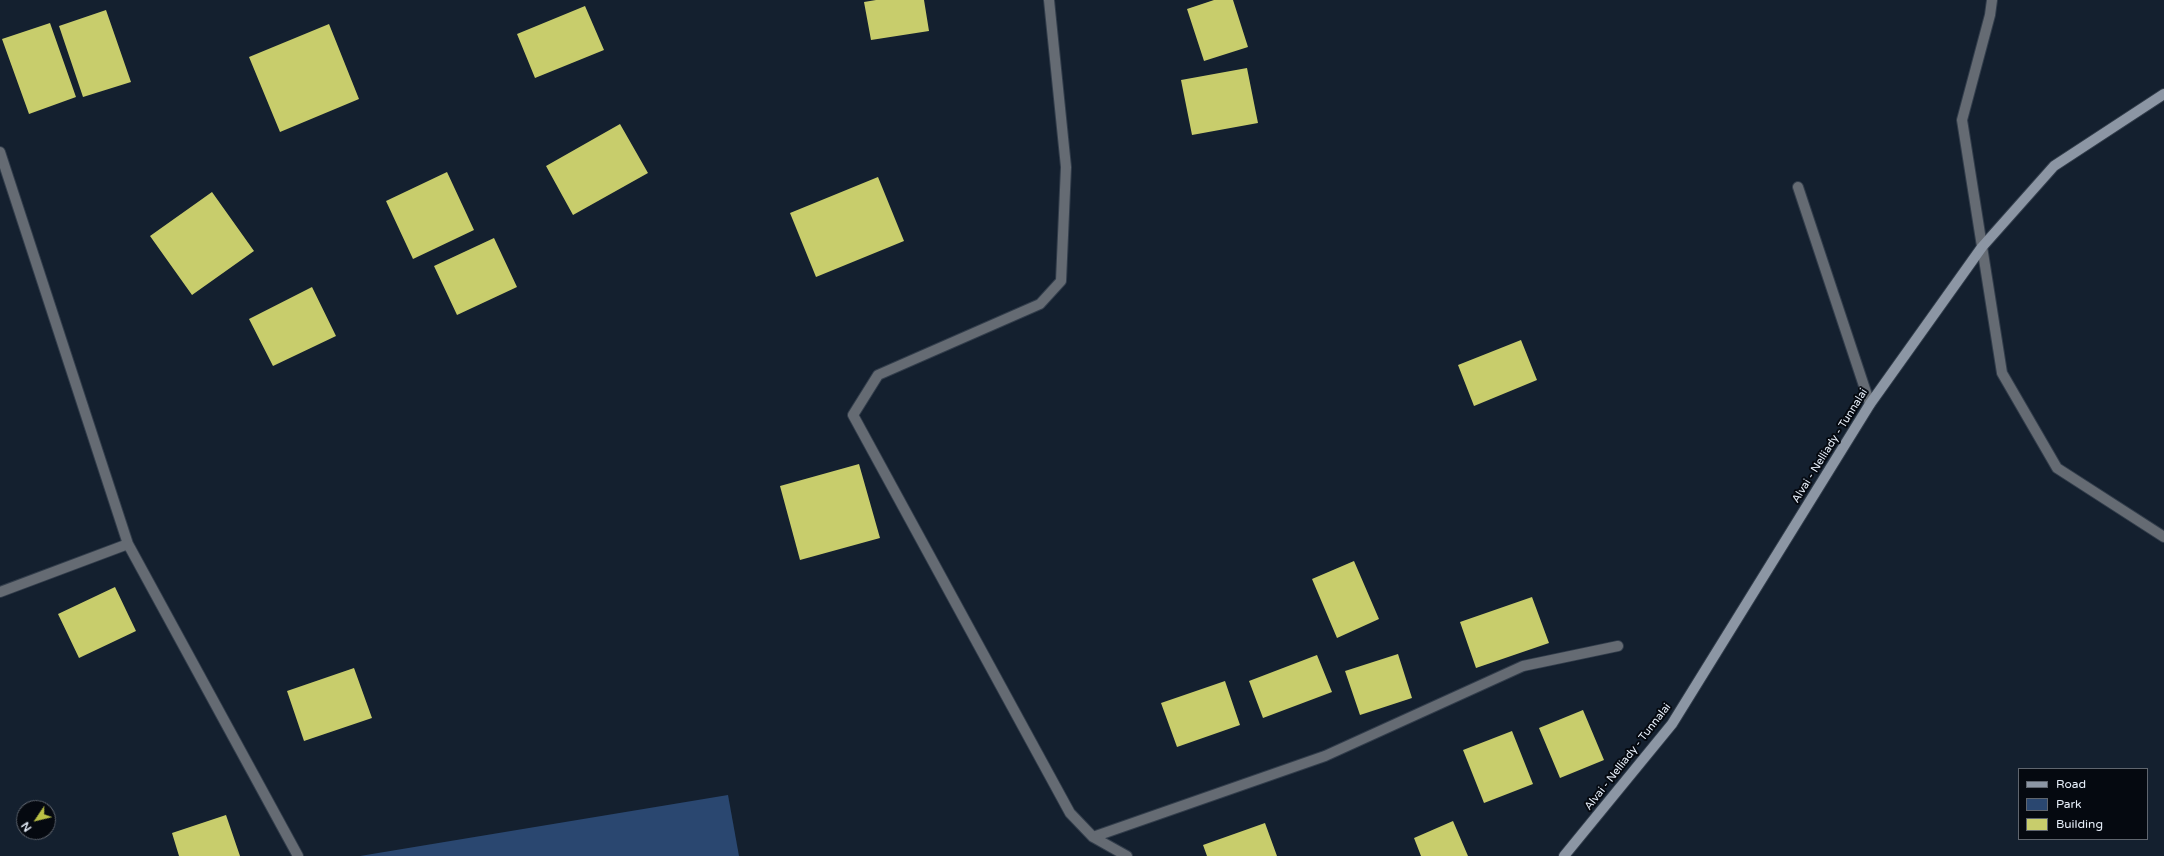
<!DOCTYPE html>
<html>
<head>
<meta charset="utf-8">
<style>
	body { margin:0 }
	#map { position:relative; width:2164px; height:856px; overflow:hidden; background:#14202f; font-family:"Varela Round",sans-serif }
	canvas { display:block }
	.legend { position:absolute; left:2018px; top:768px; width:130px; height:72px; box-sizing:border-box; background:#050910; border:1px solid #5f656e; margin:0; padding:5px 7px; list-style:none; font-size:12px; color:#e7effa }
	.legend li { display:flex; align-items:center; gap:8px; height:20px }
	.legend b { width:20px; border:1px solid #5f656e }
	.north { position:absolute; left:16px; top:800px; width:40px; height:40px; box-sizing:border-box; background:#050910; border:1px solid #5f656e; border-radius:50%; rotate:235deg; font-size:11px; font-weight:700; line-height:16px; text-align:center; color:#e7effa }
	.north::after { content:''; display:block; margin:auto; width:14px; height:18px; background:#bac045; clip-path:polygon(50% 0,100% 100%,50% 72%,0 100%) }
</style>
</head>
<body>
<div id="map">
<canvas width="2164" height="856"></canvas>
<ul class="legend">
<li><b style="height:5px;background:#8c96a4"></b>Road</li>
<li><b style="height:11px;background:#2a4770"></b>Park</li>
<li><b style="height:11px;background:#c8cd6c"></b>Building</li>
</ul>
<div class="north">N</div>
</div>
<script>
const g = document.querySelector('canvas').getContext('2d');
g.lineJoin = 'round';
function fill(path, color) { g.fillStyle = color; g.fill(path, 'evenodd'); }
const shape = rows => new Path2D(rows.map(r => 'M' + r).join(''));
function strokePath(path, color, width, dash) { g.strokeStyle = color; g.lineWidth = width; g.lineCap = dash ? 'butt' : 'round'; g.setLineDash(dash || []); g.stroke(path); }
function label(font, color, halo, rows, align = 'center') {
  g.font = font + ' "Varela Round",sans-serif'; g.lineWidth = 4; g.setLineDash([]); g.textBaseline = 'middle'; g.strokeStyle = halo; g.fillStyle = color; for (const [text, x, y, turn = 0] of rows) {
    g.save(); g.translate(x, y); g.rotate((+turn || 0) * Math.PI / 180); g.textAlign = isNaN(turn) ? turn : align; if (halo) g.strokeText(text, 0, 0); g.fillText(text, 0, 0); g.restore();
  }
}
const green = shape([
	[728,795,739,856,360,856]
]);
const building = shape([
	[876,0,924,0,929,31,871,40,864,2],
	[1214,0,1233,0,1248,47,1204,61,1187,9],
	[585,6,604,50,535,78,517,34],
	[106,10,131,82,83,97,59,26],
	[50,23,76,97,29,114,2,39],
	[329,24,359,99,280,132,249,57],
	[1247,68,1258,123,1192,135,1181,80],
	[620,124,648,173,573,215,546,166],
	[447,172,474,230,413,259,386,201],
	[878,177,904,241,816,277,790,213],
	[212,192,254,251,192,295,150,236],
	[494,238,517,287,457,315,434,266],
	[312,287,336,336,273,366,249,319],
	[1521,340,1537,380,1474,406,1458,365],
	[859,464,880,538,800,560,780,486],
	[1354,561,1379,619,1337,638,1312,579],
	[115,587,136,631,79,658,58,614],
	[1532,597,1549,643,1476,668,1460,622],
	[1398,654,1412,698,1360,715,1345,671],
	[1317,655,1332,692,1263,718,1249,681],
	[354,668,372,718,304,741,287,691],
	[1225,681,1240,725,1177,747,1161,703],
	[1583,710,1604,760,1560,778,1539,728],
	[1512,731,1533,784,1484,803,1463,750],
	[226,815,240,856,179,856,172,833],
	[1453,821,1468,856,1421,856,1414,838],
	[1265,823,1277,856,1207,856,1203,845]
]);
const minor = shape([
	[1049,0,1066,167,1061,281,1040,304,878,375,853,415,1070,813,1093,837,1127,856],
	[1992,0,1990,15,1962,120,2002,373,2057,468,2164,537],
	[0,152,128,544,298,856],
	[1798,187,1870,404],
	[0,592,128,544],
	[1093,837,1325,756,1523,666,1618,646]
]);
const secondary = shape([
	[1564,856,1672,724,1870,404,1982,247,2054,166,2164,94]
]);
const streetNames = [
	["Alvai - Nelliady - Tunnalai",1830,446,-58],
	["Alvai - Nelliady - Tunnalai",1628,757,-52]
];
fill(green, '#2a4770');
fill(building, '#c8cd6c');
strokePath(minor, '#323d4b', 12);
strokePath(secondary, '#323d4b', 12);
strokePath(minor, '#656b73', 10);
strokePath(secondary, '#8c96a4', 10);
label('11px', '#e7effa', '#050910', streetNames);
</script>
</body>
</html>
